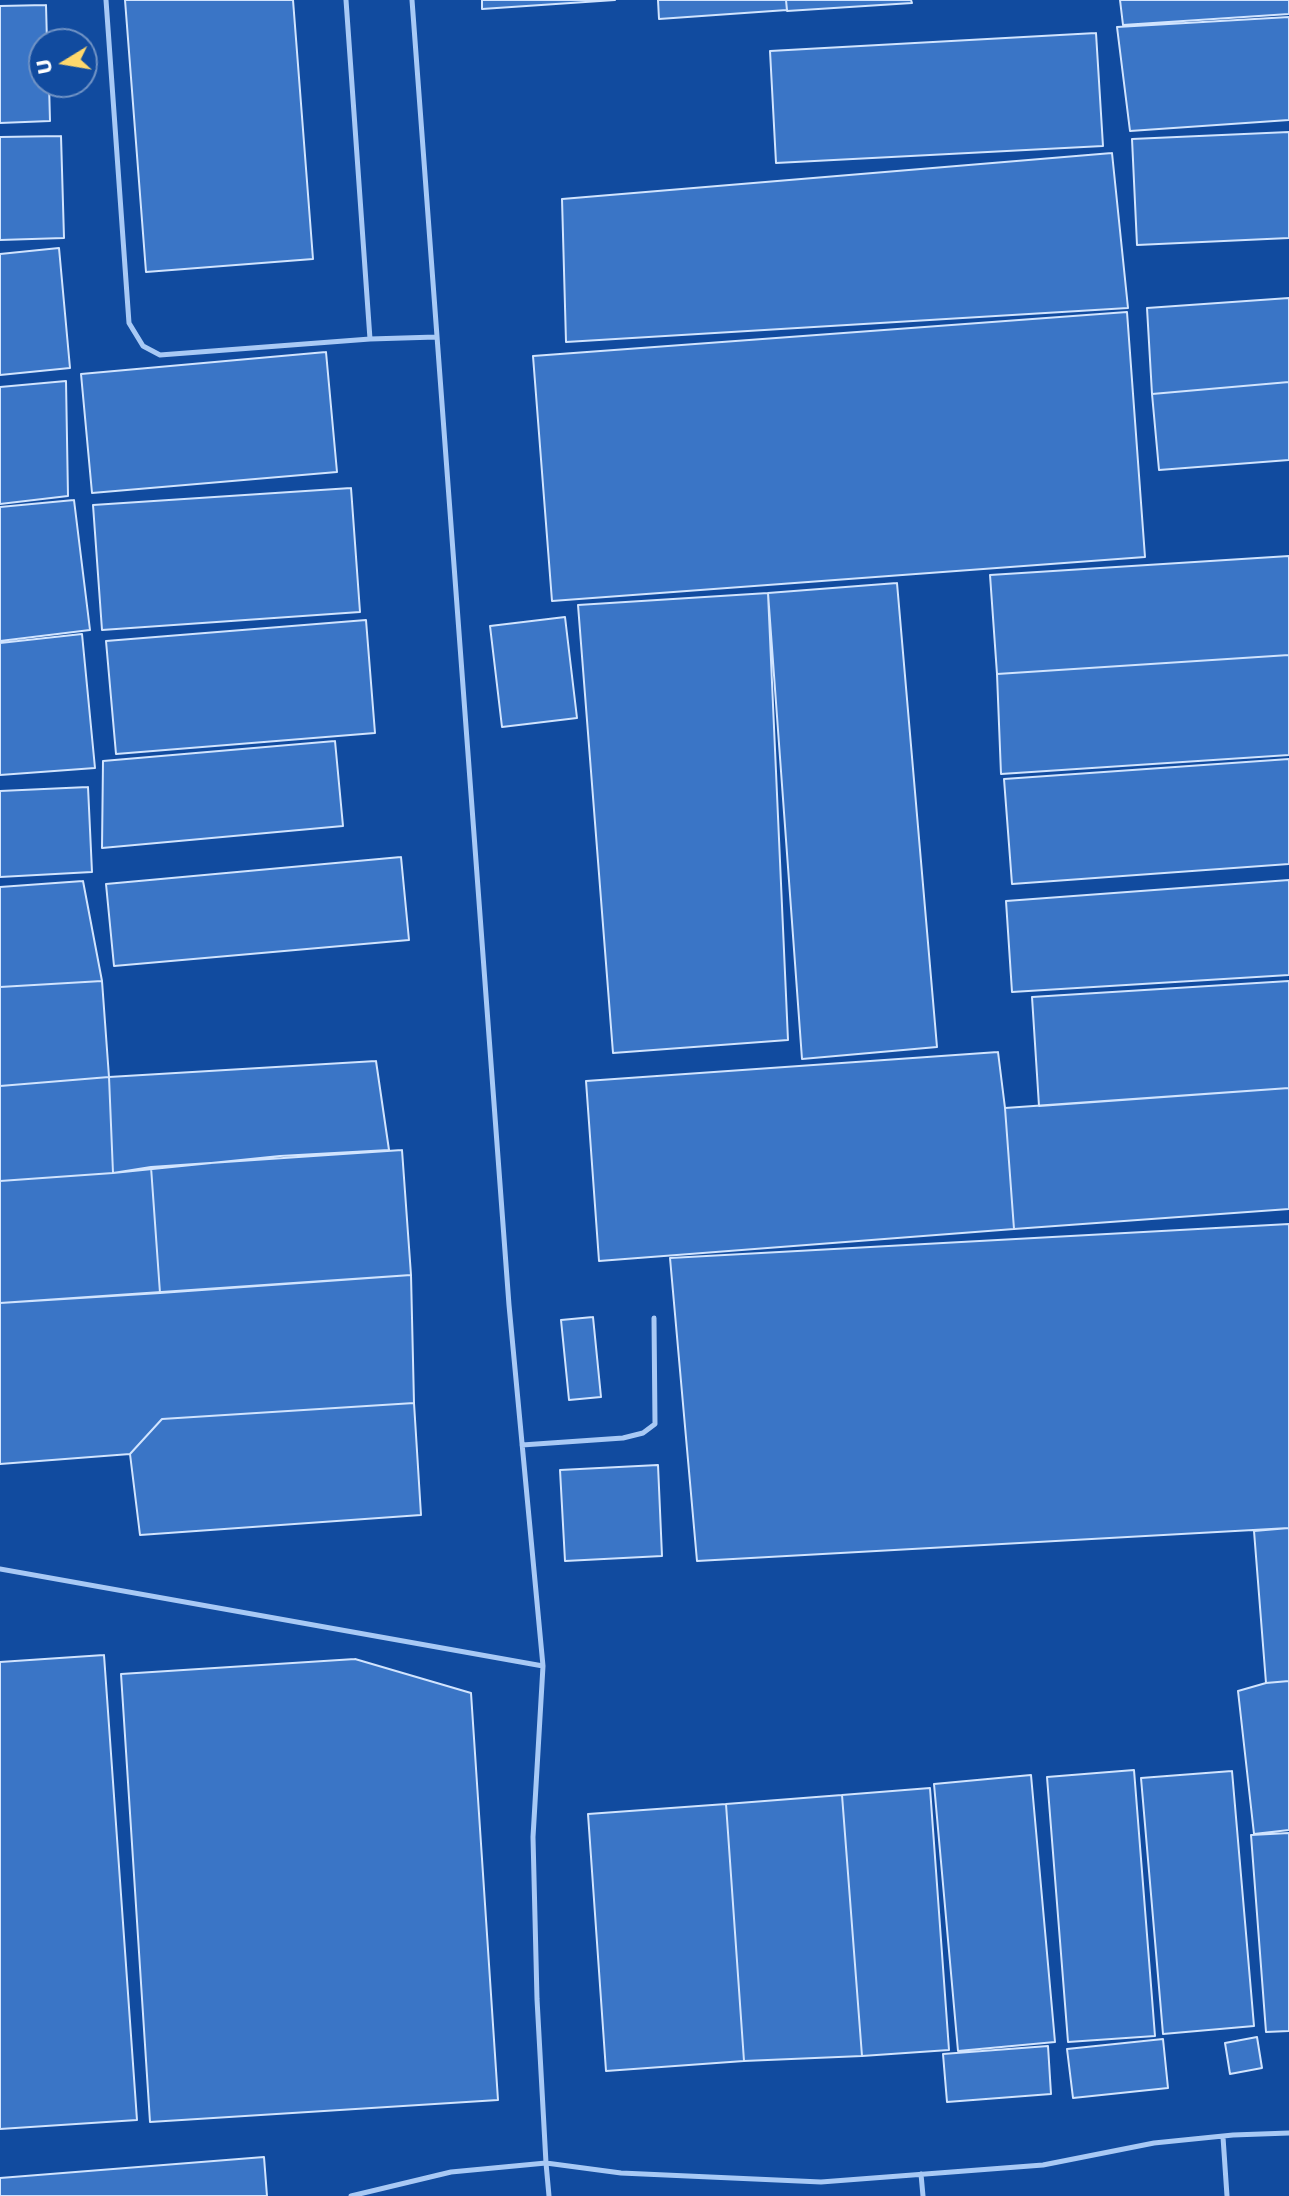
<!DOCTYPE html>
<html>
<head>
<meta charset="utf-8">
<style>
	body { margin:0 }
	#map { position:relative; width:1289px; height:2196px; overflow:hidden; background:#114b9f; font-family:"DejaVu Sans",sans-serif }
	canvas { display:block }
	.north { position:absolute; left:28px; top:28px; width:70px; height:70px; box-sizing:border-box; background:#114b9f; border:2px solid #7093c5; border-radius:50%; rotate:259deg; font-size:19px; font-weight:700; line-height:28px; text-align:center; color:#fff }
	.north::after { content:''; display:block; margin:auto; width:24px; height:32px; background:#ffd86c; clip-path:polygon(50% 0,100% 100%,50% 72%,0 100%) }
</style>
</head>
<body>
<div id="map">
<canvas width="1289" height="2196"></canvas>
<div class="north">U</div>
</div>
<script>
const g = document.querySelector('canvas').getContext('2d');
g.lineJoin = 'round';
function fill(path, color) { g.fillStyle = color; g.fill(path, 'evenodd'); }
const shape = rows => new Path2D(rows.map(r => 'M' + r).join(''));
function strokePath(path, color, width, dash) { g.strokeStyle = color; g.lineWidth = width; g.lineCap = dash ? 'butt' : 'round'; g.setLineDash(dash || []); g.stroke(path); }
const building = shape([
	[125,0,293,0,313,259,146,272,125,0],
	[482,0,615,0,482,9,482,0],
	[658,0,786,0,787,10,659,19,658,0],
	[786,0,911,0,912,3,787,11,786,0],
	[1120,0,1289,0,1289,14,1123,25,1120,0],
	[46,5,47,42,42,42,42,84,49,84,50,121,0,123,0,6,46,5],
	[1289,17,1289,120,1130,131,1117,27,1289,17],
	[1096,33,1103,146,776,163,770,51,1096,33],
	[1289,132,1289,238,1137,245,1132,139,1289,132],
	[61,136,64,238,0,240,0,137,61,136],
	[1112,153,1128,308,566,342,562,199,1112,153],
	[59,248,70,368,0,375,0,254,59,248],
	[1289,298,1289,382,1152,394,1147,308,1289,298],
	[1127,312,1145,557,552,601,533,356,1127,312],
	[326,352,337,472,92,493,81,374,326,352],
	[66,381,68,496,0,504,0,387,66,381],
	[1289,382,1289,460,1159,470,1152,394,1289,382],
	[351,488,360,612,102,630,93,505,351,488],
	[74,500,90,630,0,641,0,507,74,500],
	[1289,556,1289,655,997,674,990,575,1289,556],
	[897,583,937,1047,802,1059,768,593,897,583],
	[768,593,788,1040,613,1053,578,605,768,593],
	[565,617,577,718,502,727,490,626,565,617],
	[366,620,375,733,116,754,106,641,366,620],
	[82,634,95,768,0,775,0,643,82,634],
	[1289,655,1289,755,1001,774,997,674,1289,655],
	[335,741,343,826,102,848,103,761,335,741],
	[1289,759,1289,864,1012,884,1004,779,1289,759],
	[88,787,92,872,0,877,0,791,88,787],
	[401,857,409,940,114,966,106,884,401,857],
	[1289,880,1289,975,1012,992,1006,901,1289,880],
	[83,881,102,981,0,987,0,887,83,881],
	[102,981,109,1077,0,1086,0,987,102,981],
	[1289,981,1289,1088,1039,1106,1032,997,1289,981],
	[998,1052,1005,1108,1014,1229,599,1261,586,1081,998,1052],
	[376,1061,389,1150,280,1156,113,1173,109,1077,376,1061],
	[109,1077,113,1173,0,1181,0,1086,109,1077],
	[1289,1088,1289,1209,1014,1229,1005,1108,1289,1088],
	[402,1150,411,1275,160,1293,151,1167,402,1150],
	[151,1167,160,1293,0,1303,0,1181,113,1173,151,1167],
	[1289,1224,1289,1528,697,1561,670,1258,1289,1224],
	[411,1275,414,1403,162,1419,130,1454,0,1464,0,1303,411,1275],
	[593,1317,601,1397,569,1400,561,1320,593,1317],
	[414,1403,421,1515,140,1535,130,1454,162,1419,414,1403],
	[658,1465,662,1556,565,1561,560,1470,658,1465],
	[1289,1528,1289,1681,1266,1683,1254,1531,1289,1528],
	[104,1655,137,2120,0,2129,0,1662,104,1655],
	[355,1659,471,1693,498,2100,150,2122,121,1674,355,1659],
	[1289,1681,1289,1830,1254,1834,1238,1691,1266,1683,1289,1681],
	[1134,1770,1155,2036,1068,2042,1047,1777,1134,1770],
	[1232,1771,1254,2026,1163,2034,1141,1778,1232,1771],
	[1031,1775,1055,2042,958,2051,934,1784,1031,1775],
	[930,1788,949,2050,862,2056,842,1795,930,1788],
	[842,1795,862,2056,744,2061,726,1804,842,1795],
	[726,1804,744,2061,606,2071,588,1814,726,1804],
	[1289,1833,1289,2031,1266,2032,1251,1835,1289,1833],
	[1257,2037,1262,2068,1230,2074,1225,2043,1257,2037],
	[1163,2039,1168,2088,1073,2098,1067,2049,1163,2039],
	[1048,2046,1051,2094,947,2102,943,2054,1048,2046],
	[264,2157,267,2196,0,2196,0,2178,264,2157]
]);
const lane = shape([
	[106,0,129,323,143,346,160,355,370,339,436,337],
	[346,0,370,339],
	[522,1445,623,1438,643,1433,655,1424,654,1318],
	[0,1569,543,1666],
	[1223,2137,1227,2196],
	[921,2174,923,2196],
	[351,2196,451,2172,546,2163,537,1999,533,1837,543,1666,509,1305,412,0],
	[549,2196,546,2163,621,2173,821,2182,1043,2165,1154,2143,1233,2135,1289,2133]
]);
fill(building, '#3a75c6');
strokePath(building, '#d1e4fe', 2);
strokePath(lane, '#a8c9f5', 5);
</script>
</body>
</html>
